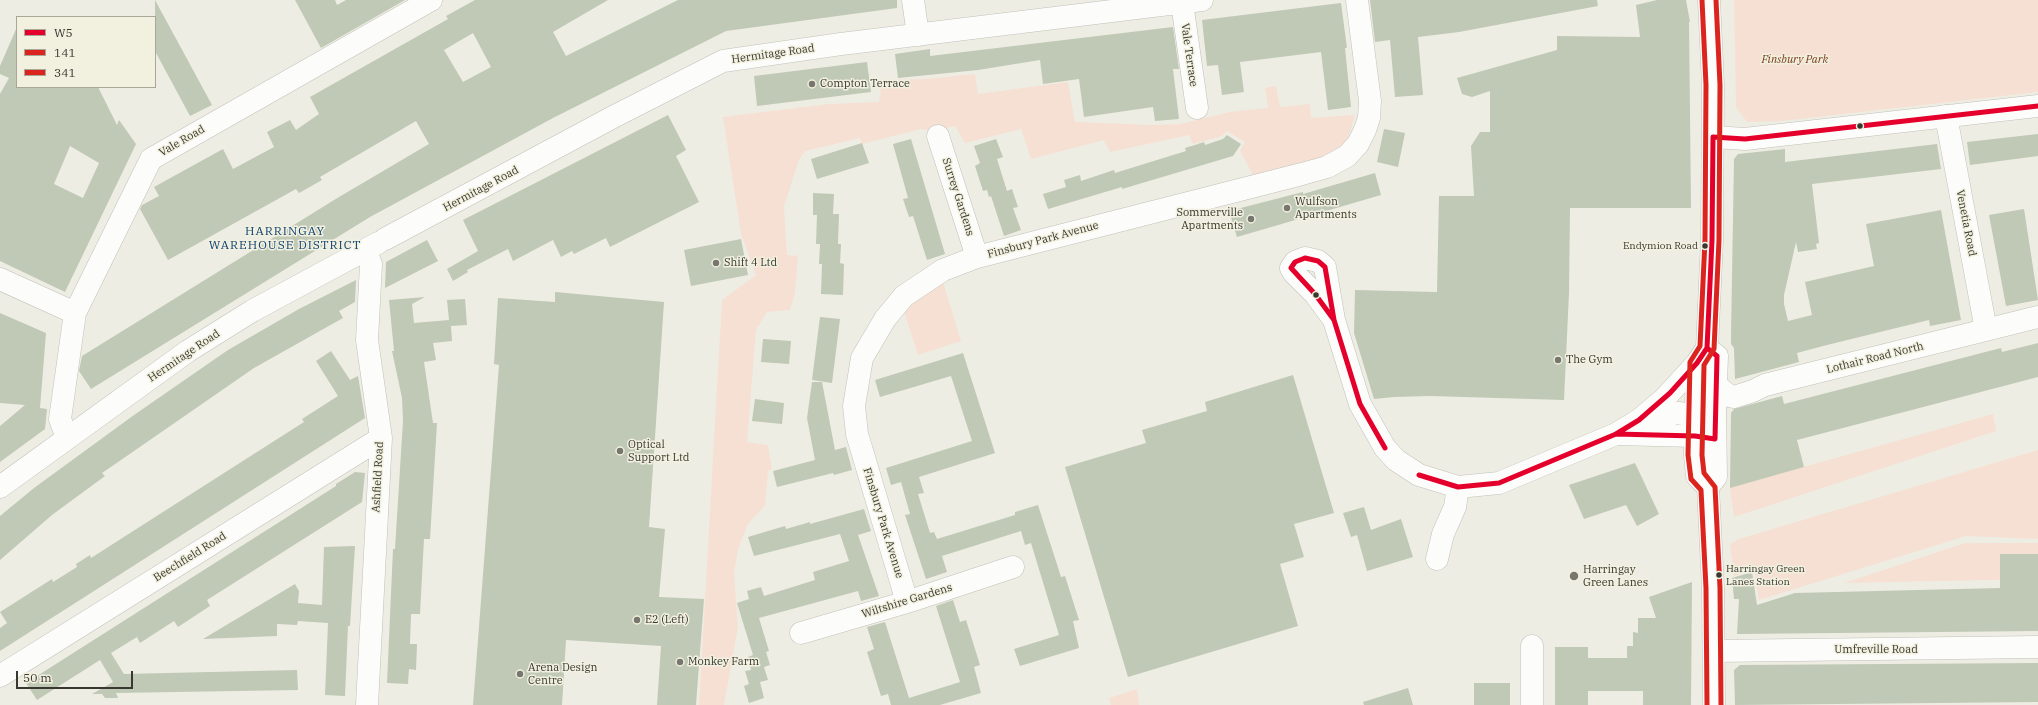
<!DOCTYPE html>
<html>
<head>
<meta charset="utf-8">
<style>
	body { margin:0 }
	#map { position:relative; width:2038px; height:705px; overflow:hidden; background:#eeede3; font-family:"IBM Plex Serif",serif }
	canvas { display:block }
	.legend { position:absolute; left:16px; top:16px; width:140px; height:72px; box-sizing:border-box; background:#f2f1df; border:1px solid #a8a799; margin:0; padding:5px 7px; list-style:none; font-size:12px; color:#383831 }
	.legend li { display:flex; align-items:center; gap:8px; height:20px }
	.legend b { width:20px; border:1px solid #a8a799 }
	.scale { position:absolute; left:16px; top:671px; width:117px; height:18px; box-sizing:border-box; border:2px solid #383831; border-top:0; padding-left:5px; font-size:12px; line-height:14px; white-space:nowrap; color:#383831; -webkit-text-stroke:3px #f2f1df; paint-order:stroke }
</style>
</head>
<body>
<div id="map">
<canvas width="2038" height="705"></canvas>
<ul class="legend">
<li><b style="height:5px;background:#e4002b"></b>W5</li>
<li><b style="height:5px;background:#dc241f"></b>141</li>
<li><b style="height:5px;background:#dc241f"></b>341</li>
</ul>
<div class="scale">50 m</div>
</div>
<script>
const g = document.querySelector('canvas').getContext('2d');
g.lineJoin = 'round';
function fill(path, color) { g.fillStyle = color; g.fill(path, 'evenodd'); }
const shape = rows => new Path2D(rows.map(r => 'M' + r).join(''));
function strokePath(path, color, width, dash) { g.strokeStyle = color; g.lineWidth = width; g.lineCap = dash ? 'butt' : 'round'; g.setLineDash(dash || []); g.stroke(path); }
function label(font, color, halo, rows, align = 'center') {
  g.font = font + ' "IBM Plex Serif",serif'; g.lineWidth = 3; g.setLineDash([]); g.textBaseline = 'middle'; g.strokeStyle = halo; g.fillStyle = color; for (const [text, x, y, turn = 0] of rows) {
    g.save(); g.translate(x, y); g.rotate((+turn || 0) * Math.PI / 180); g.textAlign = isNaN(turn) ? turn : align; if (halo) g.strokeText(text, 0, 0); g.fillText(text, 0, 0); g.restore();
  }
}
const green = shape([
	[1734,0,2038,0,2038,92,1782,121,1747,122,1736,107],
	[975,74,978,94,1068,82,1075,122,1152,125,1180,124,1230,112,1268,108,1265,88,1276,86,1280,107,1310,104,1311,118,1355,115,1350,132,1346,141,1337,149,1319,158,1253,175,1240,151,1245,142,1227,131,1222,136,1193,144,1189,135,1110,152,1104,140,1031,159,1021,129,965,143,955,126,934,131,921,129,862,144,860,138,805,151,799,160,784,206,787,255,798,256,795,293,790,310,767,312,756,330,747,442,768,445,772,469,768,471,765,505,748,524,738,549,734,573,738,627,724,705,699,705,722,300,756,275,741,234,723,117,829,104,879,102,882,80,926,79],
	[943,282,961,341,918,355,904,312,925,291],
	[1993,414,1996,431,1734,517,1730,488,1732,487],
	[2038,450,2038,539,1966,536,1759,600,1754,569,1734,576,1730,544,1739,539],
	[1965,543,2038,543,2038,579,1844,583],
	[1137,689,1139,705,1111,705,1109,698]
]);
const building = shape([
	[155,0,212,105,190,116,155,51],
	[295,0,335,0,337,5,346,0,405,0,321,48],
	[475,0,608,0,553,32,566,56,678,0,897,0,897,8,726,31,553,118,370,217,91,389,79,371,82,356,339,197,429,144,416,121,320,177,322,180,299,193,296,189,168,260,140,209,142,205,159,196,154,187,223,149,233,169,274,147,267,132,290,120,296,130,319,114,310,97,448,19,446,16],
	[473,33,491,67,463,82,444,50],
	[1370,0,1597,0,1598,6,1459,32,1418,37,1423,95,1395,97,1390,40,1375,42],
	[1657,0,1686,0,1690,22,1689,22,1691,208,1570,208,1569,293,1564,400,1430,396,1394,397,1374,399,1354,333,1355,290,1437,292,1439,196,1474,196,1471,146,1480,132,1490,132,1490,91,1472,97,1462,94,1457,78,1557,50,1557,36,1640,37,1636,5],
	[1341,3,1347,48,1345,48,1351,107,1328,110,1321,52,1240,62,1244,92,1222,95,1218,65,1207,66,1202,20],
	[17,27,17,87,98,87,117,125,119,120,136,144,65,292,0,261,0,94,9,78,0,74,0,66],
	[70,146,99,163,83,198,54,184],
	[1173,27,1179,69,1173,69,1179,119,1155,121,1153,107,1084,117,1079,79,1043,84,1040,60,978,70,898,78,895,54,930,49,930,56],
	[867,62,871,92,757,106,754,76],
	[668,115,686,150,676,156,699,202,610,247,606,238,574,254,572,251,561,257,553,240,513,261,508,249,467,270,468,272,453,281,447,269,478,251,463,220],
	[1384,129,1405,133,1398,167,1377,162],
	[2038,134,2038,156,1970,165,1967,142],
	[1227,135,1241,144,1233,156,1122,189,1122,187,1048,209,1043,194,1066,187,1064,180,1080,175,1081,181,1114,170,1115,173,1186,151,1185,148,1195,145,1204,142,1205,145,1223,139],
	[911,139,945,254,927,260,913,216,909,217,903,199,908,198,893,144],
	[996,139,1003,157,997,159,1007,191,1012,189,1018,207,1013,208,1021,230,1004,236,991,196,989,197,987,190,983,191,975,166,980,163,974,146],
	[862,143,869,163,817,179,811,159],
	[1937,144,1941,169,1812,184,1819,243,1816,244,1817,249,1798,252,1796,242,1784,295,1784,304,1788,321,1812,315,1805,282,1874,266,1866,224,1941,210,1961,320,1930,326,1929,320,1827,345,1797,353,1799,362,1735,379,1734,348,1731,344,1731,335,1734,159,1738,154,1785,149,1785,162],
	[1375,173,1381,195,1237,237,1229,211,1303,192,1303,194],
	[813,193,834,194,833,214,839,214,838,244,841,244,840,263,844,264,843,295,821,294,822,264,819,264,820,244,816,244,817,215,813,215],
	[2024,209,2038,300,2006,306,1989,215],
	[741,239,748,275,691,286,684,250],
	[427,240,438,261,385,288,386,262],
	[356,280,355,302,339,311,343,318,254,368,121,460,102,473,105,476,52,515,0,560,0,516,34,488,134,415,228,350,299,309],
	[555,292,664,302,649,527,665,529,659,597,704,599,696,705,657,705,661,646,566,640,562,705,473,705,499,365,494,364,498,298,555,302],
	[425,297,412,304,414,323,449,320,447,300,465,299,467,325,451,326,452,341,433,343,436,360,424,362,433,423,437,423,430,539,424,539,420,614,411,614,410,644,417,644,416,670,409,669,408,684,387,683,393,549,395,549,403,421,402,398,392,351,394,351,389,300],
	[0,313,46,333,40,408,47,409,45,429,0,462,0,426,25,405,0,403],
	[820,317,840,319,832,383,812,380],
	[763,339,791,341,789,364,761,362],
	[2038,343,2038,377,1797,440,1804,467,1730,488,1731,413,1734,409,1782,396,1784,404,2001,348,2002,352],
	[331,351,350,380,358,376,365,418,0,651,0,628,7,623,0,612,52,579,53,582,77,567,76,564,90,555,91,558,188,496,304,422,302,419,338,396,316,361],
	[963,353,995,453,919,477,924,493,918,494,930,533,934,532,937,539,1015,515,1015,512,1038,505,1061,577,1065,576,1079,620,1073,621,1079,648,1020,666,1014,649,1059,635,1031,543,1025,545,1021,531,942,556,947,572,926,579,905,515,910,514,901,482,891,485,886,468,972,441,951,376,880,397,875,380],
	[1293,375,1334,513,1294,524,1304,557,1280,564,1298,626,1128,677,1065,467,1146,443,1142,430,1207,411,1205,402],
	[812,382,822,382,835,450,846,447,852,470,834,475,833,473,777,487,773,471,815,460,807,418],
	[755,399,784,403,782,424,752,421],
	[1635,463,1659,514,1637,526,1626,505,1584,519,1569,485],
	[355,472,365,473,362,502,207,600,210,606,178,627,174,621,140,643,137,637,111,653,124,674,297,670,298,690,116,693,118,698,105,698,102,694,92,694,113,682,100,660,37,700,26,683,336,486,336,484],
	[1364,507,1371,530,1401,519,1413,557,1367,571,1357,535,1351,537,1343,513],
	[864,509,871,531,858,535,879,596,861,601,858,591,759,618,769,651,766,652,770,665,764,667,768,680,760,682,764,698,749,703,744,686,749,684,745,671,751,670,748,657,753,655,737,603,749,599,747,591,761,587,764,596,815,580,813,572,849,561,840,534,754,556,748,537,785,526,786,529,810,522,810,524],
	[355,546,350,626,348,626,345,696,325,695,328,623,298,621,297,625,277,624,277,636,203,639,295,584,299,591,298,603,322,605,324,547],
	[2000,554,2038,554,2038,631,1737,634,1739,599,1734,599,1732,578,1752,572,1757,605,1795,593,2000,588],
	[1692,582,1691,705,1643,705,1643,691,1588,691,1588,705,1555,705,1555,647,1588,647,1588,658,1627,658,1627,646,1633,646,1633,632,1638,633,1638,618,1656,618,1649,597],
	[953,600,960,622,966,620,980,665,974,667,981,693,940,705,891,705,888,694,881,696,867,652,874,649,867,627,885,622,909,698,960,682,936,606],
	[2038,663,2038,702,1735,705,1734,670,1740,665],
	[1474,683,1510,683,1510,705,1474,705],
	[1408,688,1413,705,1364,705,1363,702]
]);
const minor = shape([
	[913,0,918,35],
	[1182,3,1197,108],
	[1946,116,1986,330],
	[938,136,977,257],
	[385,239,615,116,723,61,841,44,1202,0],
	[365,250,371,264,367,340,381,438,367,705],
	[0,279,75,313],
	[1334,320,1315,294,1294,273,1291,268,1295,262,1305,258,1318,261,1325,267,1334,320,1360,404,1385,448,1396,460,1419,475,1458,487,1499,483,1616,434,1639,420,1678,413,1714,418],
	[1716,385,1729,396,1734,397,1753,391,1765,385,2038,317],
	[1616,434,1695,436,1714,439],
	[67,438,60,419,75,313,151,159,431,0],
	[0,487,188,351,252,311,378,243],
	[1437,559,1443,534,1455,507,1458,487],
	[907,602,857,434,854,406,862,358,885,319,904,296,943,270,977,257,1302,174,1327,167,1347,156,1358,144,1365,130,1369,118,1370,101,1357,0],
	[801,633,907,602,1013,567],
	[1714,651,2038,647],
	[0,676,381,438],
	[1532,705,1532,646]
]);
const major = shape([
	[1709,0,1713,85,1712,240,1707,348,1697,363,1695,455,1697,476,1708,487,1713,588,1714,705],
	[1713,137,1745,139,2038,106],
	[1707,348,1717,356,1715,410,1716,477,1708,487],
	[1639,420,1664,399,1697,363]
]);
const bus1 = shape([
	[1713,137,1745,139,2038,106],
	[1305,258,1318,261,1325,267,1334,320,1315,294,1291,268,1295,262,1305,258],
	[1334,320,1360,404],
	[1334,320,1360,404],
	[1707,348,1712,240,1713,137],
	[1360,404,1385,448],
	[1360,404,1385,448],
	[1616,434,1695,436,1715,439,1717,356,1707,348],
	[1616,434,1639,420,1670,393,1697,363,1707,348],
	[1419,475,1458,487],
	[1419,475,1458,487],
	[1499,483,1616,434],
	[1499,483,1616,434],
	[1458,487,1499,483]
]);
const bus2 = shape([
	[1702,0,1706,85,1705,240,1700,346,1690,362,1688,455,1691,479,1701,490,1706,588,1707,705]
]);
const bus3 = shape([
	[1716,0,1720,85,1719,240,1714,349,1704,365,1702,455,1704,473,1715,487,1720,588,1721,705]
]);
const markers = [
	[812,84,4,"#78776f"],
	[1860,126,3.5,"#383831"],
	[1287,208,4,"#78776f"],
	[1251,219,4,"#78776f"],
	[1705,246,3.5,"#383831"],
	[716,263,4,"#78776f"],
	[1316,295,3.5,"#383831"],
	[1558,360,4,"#78776f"],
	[620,451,4,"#78776f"],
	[1719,575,3.5,"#383831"],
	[1574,576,5,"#78776f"],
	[637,620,4,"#78776f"],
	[680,662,4,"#78776f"],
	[520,674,4,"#78776f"]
];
const busNames = [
	["Endymion Road",1698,246],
	["Harringay Green",1726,569,"left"],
	["Lanes Station",1726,582,"left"]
];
const streetNames = [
	["Hermitage Road",773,54,-8],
	["Vale Terrace",1189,55,82],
	["Vale Road",182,141,-30],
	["Hermitage Road",481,189,-28],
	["Surrey Gardens",958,197,72],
	["Venetia Road",1966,223,79],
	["Finsbury Park Avenue",1043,240,-15],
	["Hermitage Road",184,356,-34],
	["Lothair Road North",1875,358,-14],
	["Ashfield Road",378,477,-87],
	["Finsbury Park Avenue",883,523,73],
	["Beechfield Road",190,557,-32],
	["Wiltshire Gardens",907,601,-17],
	["Umfreville Road",1876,650]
];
const parkNames = [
	["Finsbury Park",1795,60]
];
const poiNames = [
	["Compton Terrace",820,84],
	["Wulfson",1295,202],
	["Apartments",1295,215],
	["Sommerville",1243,213,"right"],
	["Apartments",1243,226,"right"],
	["Shift 4 Ltd",724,263],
	["The Gym",1566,360],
	["Optical",628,445],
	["Support Ltd",628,458],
	["Harringay",1583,570],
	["Green Lanes",1583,583],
	["E2 (Left)",645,620],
	["Monkey Farm",688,662],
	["Arena Design",528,668],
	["Centre",528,681]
];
const neighbourhoodNames = [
	["HARRINGAY",285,232],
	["WAREHOUSE DISTRICT",285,246]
];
fill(green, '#f6e0d3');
fill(building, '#c0c8b6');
strokePath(minor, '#c1c0b9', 23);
strokePath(major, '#c1c0b9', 23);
strokePath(minor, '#fcfcfb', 22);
strokePath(major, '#fcfcfb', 22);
strokePath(bus1, '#e4002b', 5);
strokePath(bus2, '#dc241f', 5);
strokePath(bus3, '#dc241f', 5);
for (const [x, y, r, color] of markers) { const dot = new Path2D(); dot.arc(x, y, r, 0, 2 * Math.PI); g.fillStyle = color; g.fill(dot); strokePath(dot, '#f2f1df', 1.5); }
label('10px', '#383831', '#f2f1df', busNames, 'right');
label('11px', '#383831', '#f2f1df', streetNames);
label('italic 11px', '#7a3919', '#f2f1df', parkNames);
label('11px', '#383831', '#f2f1df', poiNames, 'left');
g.letterSpacing = '1px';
label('12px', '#0f4173', '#f2f1df', neighbourhoodNames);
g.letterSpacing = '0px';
</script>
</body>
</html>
